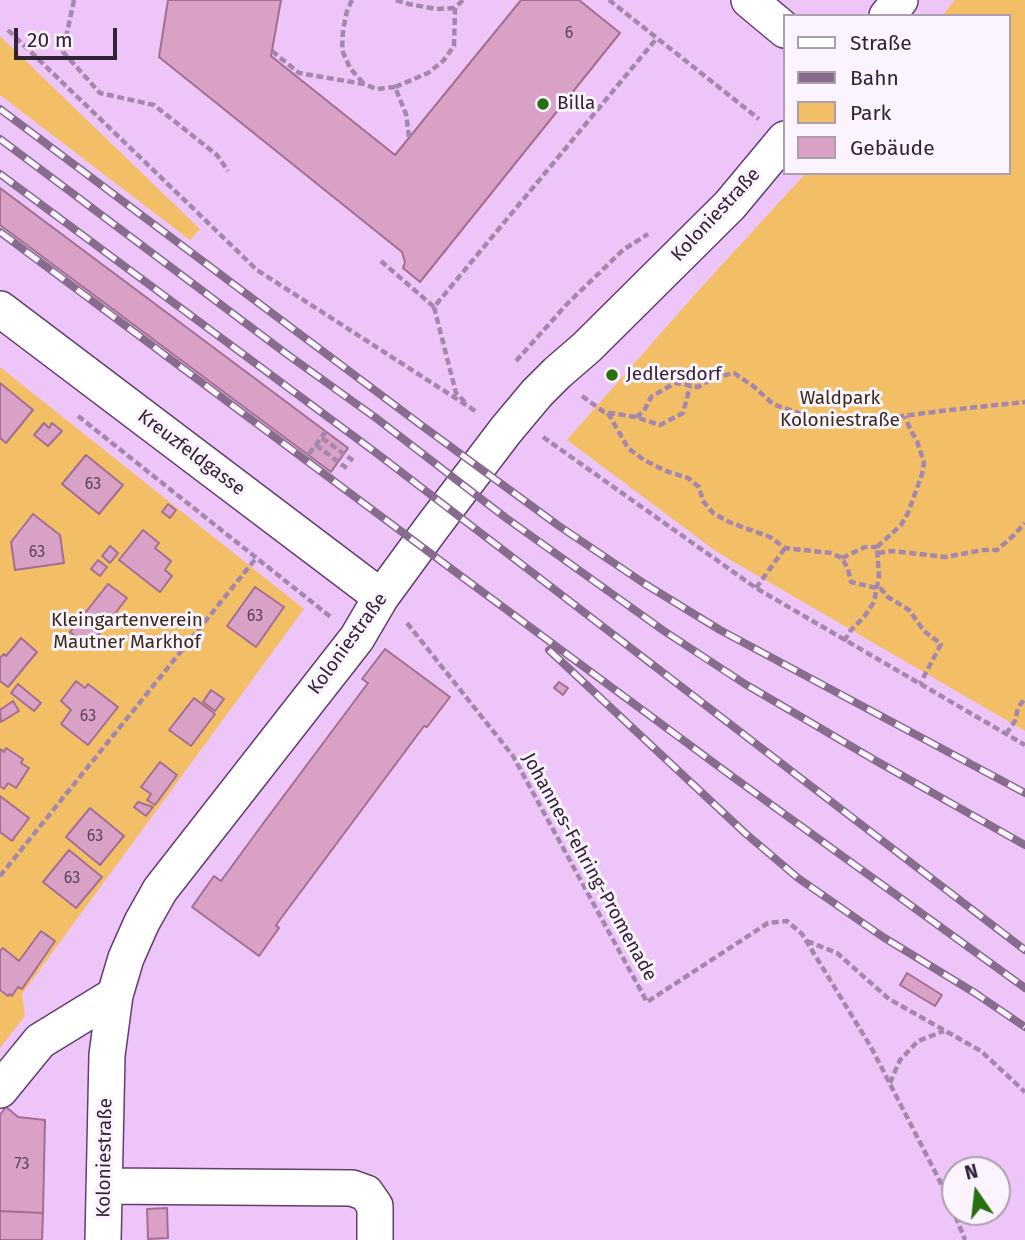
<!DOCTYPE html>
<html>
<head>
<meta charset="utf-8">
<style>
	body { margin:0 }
	#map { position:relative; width:1025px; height:1240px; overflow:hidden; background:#eec5f8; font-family:"Fira Sans",sans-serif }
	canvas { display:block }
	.legend { position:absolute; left:783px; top:14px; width:228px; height:161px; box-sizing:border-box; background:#fbf3fe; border:2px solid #ab9fae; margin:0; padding:9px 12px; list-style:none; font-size:21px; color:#322236 }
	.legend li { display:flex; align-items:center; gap:14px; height:35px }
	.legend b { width:35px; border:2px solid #ab9fae }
	.north { position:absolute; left:941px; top:1156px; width:70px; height:70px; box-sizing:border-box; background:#fbf3fe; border:2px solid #ab9fae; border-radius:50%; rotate:346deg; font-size:19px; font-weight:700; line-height:28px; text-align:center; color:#322236 }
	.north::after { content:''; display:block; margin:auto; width:24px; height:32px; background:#29700f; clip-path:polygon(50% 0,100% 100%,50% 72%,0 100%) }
	.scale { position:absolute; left:14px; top:28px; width:103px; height:32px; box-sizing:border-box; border:4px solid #322236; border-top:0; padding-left:9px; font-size:21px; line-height:24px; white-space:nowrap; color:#322236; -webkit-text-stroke:5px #fbf3fe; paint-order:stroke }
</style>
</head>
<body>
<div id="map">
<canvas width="1025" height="1240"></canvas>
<ul class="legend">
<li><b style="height:9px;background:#fff"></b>Straße</li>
<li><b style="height:9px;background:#876c8e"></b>Bahn</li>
<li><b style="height:19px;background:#f3bf66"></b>Park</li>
<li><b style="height:19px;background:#d9a1c6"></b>Gebäude</li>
</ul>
<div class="north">N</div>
<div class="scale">20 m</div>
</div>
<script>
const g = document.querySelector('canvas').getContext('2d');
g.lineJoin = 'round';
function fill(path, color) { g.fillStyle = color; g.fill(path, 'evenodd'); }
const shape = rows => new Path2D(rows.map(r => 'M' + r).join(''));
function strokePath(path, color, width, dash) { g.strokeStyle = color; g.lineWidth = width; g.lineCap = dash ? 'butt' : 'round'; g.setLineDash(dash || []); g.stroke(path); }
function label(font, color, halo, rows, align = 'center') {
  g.font = font + ' "Fira Sans",sans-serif'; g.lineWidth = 6; g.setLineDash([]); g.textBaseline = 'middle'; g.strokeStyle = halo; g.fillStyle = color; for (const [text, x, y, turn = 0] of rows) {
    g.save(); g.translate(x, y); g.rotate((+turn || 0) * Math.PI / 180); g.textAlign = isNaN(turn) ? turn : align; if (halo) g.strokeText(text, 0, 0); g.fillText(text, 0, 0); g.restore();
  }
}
const green = shape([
	[955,0,1025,0,1025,731,717,552,567,440,697,292,806,173,1009,173,1009,16,942,16],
	[0,36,200,229,190,240,0,95],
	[0,367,304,609,22,994,25,1016,0,1048]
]);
const building = shape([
	[168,0,281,0,271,56,395,155,521,0,579,0,620,33,420,282,403,268,405,262,402,252,159,57,168,0],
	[0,188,348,448,331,472,0,225,0,188],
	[0,383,33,410,6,443,0,438,0,383],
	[44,423,49,428,52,423,62,431,48,446,34,435,44,423],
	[86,455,123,485,99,514,62,484,86,455],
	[168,504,176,510,170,518,162,512,168,504],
	[33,514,60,535,64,563,15,570,11,542,33,514],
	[143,530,159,543,155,548,171,561,165,570,172,576,160,592,119,560,143,530],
	[110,546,118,553,110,563,102,556,110,546],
	[98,560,107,567,100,576,91,569,98,560],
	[108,584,127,598,89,647,70,632,108,584],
	[255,587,284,607,256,647,227,626,255,587],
	[21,638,37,652,8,687,0,681,0,658,4,654,6,656,21,638],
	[385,649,450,697,427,727,424,726,276,925,279,928,259,956,192,907,214,876,221,881,262,825,368,683,362,679,385,649],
	[76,681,85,688,88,684,118,707,88,745,61,724,71,710,61,701,76,681],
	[559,682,568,688,563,695,554,688,559,682],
	[18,684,41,703,34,711,11,693,18,684],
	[211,690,224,699,215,711,203,702,211,690],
	[194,698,215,714,191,746,169,730,194,698],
	[13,701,19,711,1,722,0,710,13,701],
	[6,748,23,759,21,763,29,768,16,788,8,783,4,789,0,786,0,749,4,752,6,748],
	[160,762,177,775,155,805,147,800,151,794,141,787,160,762],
	[0,796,29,818,12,841,0,832,0,796],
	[138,802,153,807,146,816,134,807,138,802],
	[90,808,124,836,100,865,66,837,90,808],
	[69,850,102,877,76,908,43,882,69,850],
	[41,931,55,941,22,989,18,987,12,996,10,994,8,996,0,990,0,951,3,948,19,961,41,931],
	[907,973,942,995,935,1006,900,985,907,973],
	[6,1107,18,1117,45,1120,43,1213,0,1211,0,1115,6,1107],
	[167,1208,168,1238,148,1239,147,1209,167,1208],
	[0,1211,43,1213,42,1240,0,1240,0,1211]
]);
const path = shape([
	[74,0,63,52,100,93,154,105,217,155,228,171],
	[352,0,347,11,343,30,342,50,350,68,364,84],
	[396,0,409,4,436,9,455,8],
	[609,0,759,119],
	[8,30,257,270,477,412],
	[272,51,299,73,364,84,377,89,395,87],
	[409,137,406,114,395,87,428,73,443,61,454,46,455,8,463,0],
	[381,261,434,307,657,38],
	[434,307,456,393,465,402],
	[516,361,567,304,623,250,648,234],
	[582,396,604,412,636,417,660,425,683,413,690,386],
	[608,413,628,448,644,460,666,471,688,478,699,487,703,501,713,513,729,522,770,537,785,548,831,553,842,558,848,569,851,582,881,589,888,597,909,610,924,631,941,644,920,684],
	[78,416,332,618],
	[636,417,644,411,651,397,675,383,698,387,714,378,734,373,753,386,773,404,833,425,949,410,1025,402],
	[543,437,756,588,1025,745],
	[322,438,355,462],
	[316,445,349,470],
	[309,454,327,430],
	[878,553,892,551,946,557,983,550,997,550,1014,535,1025,523],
	[842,558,865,547,877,547],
	[756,588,785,548],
	[407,623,513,756,647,1002,768,923,787,921,802,934,871,1047,947,1195,965,1240],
	[844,641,851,630,864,617,874,602,879,576,877,547,901,525,908,513,922,474,924,463,917,441,910,429,905,416],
	[1006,734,1015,721,1018,708,1025,698],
	[0,876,257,557],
	[807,941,837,953,889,999,981,1051,1025,1092],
	[890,1083,900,1060,918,1041,944,1031]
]);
const minor = shape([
	[749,0,785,30],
	[887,16,900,0],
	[0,309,381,597],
	[0,1090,40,1041,115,995],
	[104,1186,352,1188,366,1193,375,1206,375,1240],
	[103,1240,107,1055,115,995,126,958,142,922,160,890,357,638,381,597,433,526,506,430,537,393,557,373,587,347,730,205,785,139]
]);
const rail = shape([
	[0,109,421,425,559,526,645,584,720,630,1025,793],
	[0,139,288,355,376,418,506,518,664,631,745,684,878,762,1025,845],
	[0,174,375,452,1025,950],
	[0,232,465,579,733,777,1025,988],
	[549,650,745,833,798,878,883,937,975,993,1025,1027]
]);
const markers = [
	[543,104,7,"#29700f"],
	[612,375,7,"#29700f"]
];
const numberNames = [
	["6",569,34],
	["63",93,485],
	["63",37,553],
	["63",255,617],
	["63",88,717],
	["63",95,837],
	["63",72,879],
	["73",22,1165]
];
const poiNames = [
	["Billa",557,104],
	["Jedlersdorf",626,375]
];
const streetNames = [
	["Koloniestraße",716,215,-47],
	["Kreuzfeldgasse",191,453,37],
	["Koloniestraße",348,644,-54],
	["Johannes-Fehring-Promenade",589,867,61],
	["Koloniestraße",105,1158,-89]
];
const parkNames = [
	["Waldpark",840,399],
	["Koloniestraße",840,421],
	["Kleingartenverein",127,621],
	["Mautner Markhof",127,643]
];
fill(green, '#f3bf66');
fill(building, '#d9a1c6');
strokePath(building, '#a36e92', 2);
strokePath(minor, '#623f6b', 38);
strokePath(path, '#a586ad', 4.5, [7, 3.5]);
strokePath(minor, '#fff', 35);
strokePath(rail, '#876c8e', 8);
strokePath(rail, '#fbf3fe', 5, [16]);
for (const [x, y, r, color] of markers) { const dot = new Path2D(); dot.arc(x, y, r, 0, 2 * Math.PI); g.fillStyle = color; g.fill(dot); strokePath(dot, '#fbf3fe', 2.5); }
label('16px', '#5c425a', null, numberNames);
label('19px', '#322236', '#fbf3fe', poiNames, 'left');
label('19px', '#322236', '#fbf3fe', streetNames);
label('19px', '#372b17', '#fbf3fe', parkNames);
</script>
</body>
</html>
